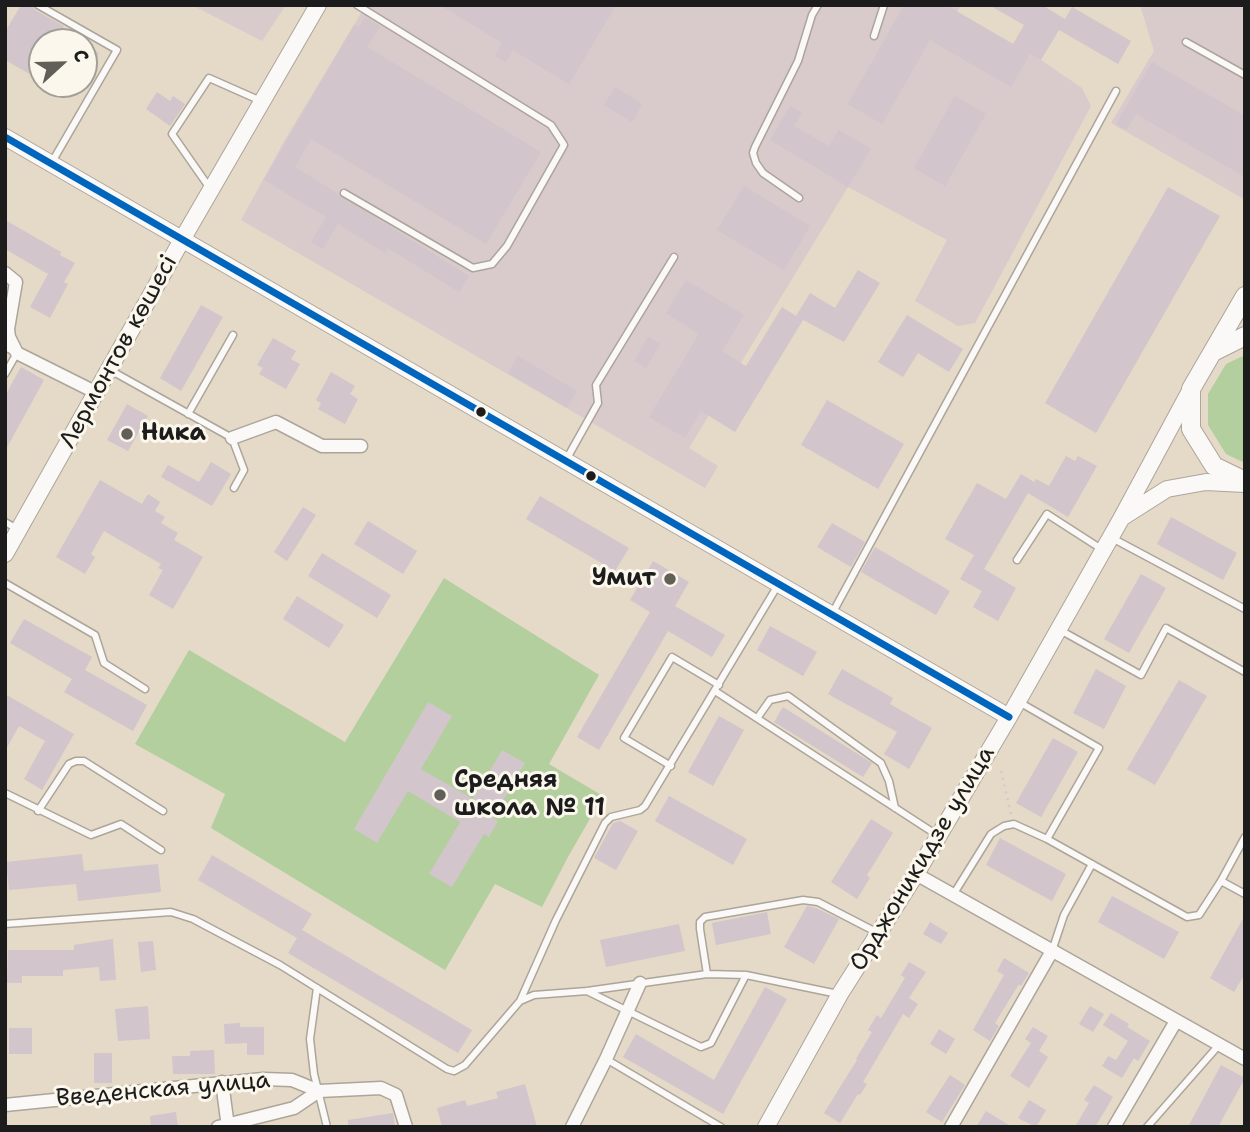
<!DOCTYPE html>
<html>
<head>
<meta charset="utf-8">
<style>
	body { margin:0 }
	#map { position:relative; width:1250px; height:1132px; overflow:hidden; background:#e5d9c8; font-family:"Shantell Sans",sans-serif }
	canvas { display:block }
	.frame { position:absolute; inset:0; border:7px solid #1c1c1c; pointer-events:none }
	.north { position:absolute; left:28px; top:28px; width:70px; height:70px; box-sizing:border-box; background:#fbf7ec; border:2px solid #a29f99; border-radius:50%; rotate:68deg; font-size:19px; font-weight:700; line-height:28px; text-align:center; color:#1c1c1c }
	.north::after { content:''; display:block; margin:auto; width:24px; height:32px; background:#625e58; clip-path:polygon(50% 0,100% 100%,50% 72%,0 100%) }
</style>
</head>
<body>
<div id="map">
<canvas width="1250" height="1132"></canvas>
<div class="frame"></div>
<div class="north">С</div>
</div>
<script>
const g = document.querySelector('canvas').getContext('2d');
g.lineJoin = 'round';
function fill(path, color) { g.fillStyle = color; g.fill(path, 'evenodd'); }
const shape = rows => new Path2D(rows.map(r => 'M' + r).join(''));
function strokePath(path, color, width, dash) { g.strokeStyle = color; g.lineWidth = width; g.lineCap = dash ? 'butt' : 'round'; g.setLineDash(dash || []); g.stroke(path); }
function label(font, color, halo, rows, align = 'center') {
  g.font = font + ' "Shantell Sans",sans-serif'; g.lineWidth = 6; g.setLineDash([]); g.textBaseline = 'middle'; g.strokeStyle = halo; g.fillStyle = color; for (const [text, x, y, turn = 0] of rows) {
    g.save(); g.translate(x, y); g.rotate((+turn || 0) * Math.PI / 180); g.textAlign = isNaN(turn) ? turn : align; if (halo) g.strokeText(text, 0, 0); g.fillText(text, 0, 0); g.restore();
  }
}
const industrial = shape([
	[192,5,286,5,262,41],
	[366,5,961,5,957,12,1041,60,1082,88,1091,106,975,323,958,326,915,301,947,240,848,187,689,448,718,466,705,488,241,220,286,138],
	[1140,5,1245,5,1244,199,1111,123,1154,51]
]);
const green = shape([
	[1245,355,1245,463,1226,454,1208,425,1208,394,1226,364],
	[444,578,599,675,549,764,603,796,568,857,542,907,495,884,445,970,211,828,225,794,135,744,189,650,345,742]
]);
const building = shape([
	[21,5,32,5,35,10,64,26,61,31,80,42,42,42,42,81,5,60,5,32],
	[440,5,616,5,569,84,513,50,506,62,495,56,502,43],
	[904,5,946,5,1013,44,1024,25,989,5,1042,5,1065,19,1072,7,1131,41,1118,64,1059,30,1041,60,1030,54,1011,87,930,40,882,124,848,104],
	[365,17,380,26,367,47,541,152,486,244,311,139,295,167,469,276,459,292,388,248,385,253,338,224,323,249,311,242,326,217,264,180,354,25,359,27],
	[84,44,99,53,84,78],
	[1152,62,1245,116,1245,177,1136,114,1126,130,1116,124],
	[615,87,642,104,632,122,604,105],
	[157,92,170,101,173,96,185,104,170,126,146,109],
	[955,96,986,114,945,186,914,168],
	[790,106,802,113,794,126,829,146,839,130,871,149,848,187,770,140],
	[744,186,810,226,784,270,717,230],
	[1168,187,1220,216,1096,433,1045,403],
	[5,220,61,252,60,255,75,263,64,282,68,284,50,318,30,307,48,274,5,249],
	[858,270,880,283,844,342,796,316,803,320,735,432,701,411,685,438,649,417,699,334,666,313,686,280,744,315,722,351,746,366,782,307,796,316,810,293,835,308],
	[201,305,223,317,181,391,160,378],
	[907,315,963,349,949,372,918,353,903,377,878,362],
	[648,337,660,344,646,368,634,361],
	[273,338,296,351,291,359,300,364,286,389,259,374,263,368,257,365],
	[518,356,577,391,567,408,508,373],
	[21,367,44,380,5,451,5,396],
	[331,372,355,386,350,394,358,399,345,424,318,409,321,403,316,400],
	[827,400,904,444,878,489,801,445],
	[127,404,148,416,128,451,107,440],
	[1066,456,1075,461,1078,456,1097,466,1068,517,1028,493,984,569,1016,588,998,621,973,607,982,591,960,579,974,555,945,539,977,483,1006,499,1021,474,1034,482,1036,479,1049,486],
	[211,462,231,474,212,506,161,477,168,465,199,482],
	[100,480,142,504,148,494,160,502,155,511,165,517,161,523,178,533,174,540,203,557,173,609,149,595,163,570,158,568,161,564,104,531,91,554,95,557,85,574,56,557],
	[540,496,629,548,615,571,526,519],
	[303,507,316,515,287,561,274,552],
	[1171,517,1237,553,1223,580,1157,544],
	[368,521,417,551,403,574,354,544],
	[832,523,865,542,851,567,817,547],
	[875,547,950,591,936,615,861,572],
	[322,553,391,595,377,618,308,576],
	[653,561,689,582,675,606,725,635,712,657,668,631,599,750,577,737,650,612,630,600],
	[1141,574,1166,588,1129,653,1104,639],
	[297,596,344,625,329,648,283,619],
	[24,619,92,657,85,670,147,705,133,731,64,692,72,679,10,643],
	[770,626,817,652,803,676,757,650],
	[842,669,893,698,890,704,932,728,909,769,884,754,897,732,828,694],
	[1096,669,1126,686,1104,729,1073,713],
	[1179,680,1207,696,1155,785,1127,769],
	[5,694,74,734,42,790,24,779,45,741,19,726,5,751],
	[428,702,452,716,421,769,473,799,502,750,525,763,493,818,498,821,489,837,484,834,452,887,429,874,460,822,408,791,377,843,354,829],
	[783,707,872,763,863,777,774,722],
	[719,716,744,730,713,786,688,772],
	[1053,738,1078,752,1041,817,1016,803],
	[669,796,747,839,733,865,655,821],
	[871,819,893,833,867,875,870,878,857,899,831,882],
	[620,821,638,831,616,870,594,858,613,823],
	[1000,838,1066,874,1052,901,986,865],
	[82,854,84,871,158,864,161,892,78,901,76,884,9,890,6,862],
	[212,855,312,914,297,938,198,880],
	[1112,896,1179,932,1164,959,1098,922],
	[807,906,816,908,839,919,814,964,784,947],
	[767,912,771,934,716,945,712,923],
	[1245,915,1245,974,1234,992,1210,978],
	[930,922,948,933,941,944,923,934],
	[679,924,685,951,606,967,600,940],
	[302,930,472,1030,458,1053,288,953],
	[113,939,116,980,100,981,99,967,63,970,63,976,22,976,22,983,7,983,8,950,74,950,74,945],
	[153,941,156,970,141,972,138,942],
	[1004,958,1029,973,1021,986,1019,984,995,1023,999,1026,990,1041,973,1030,1004,975,997,971],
	[909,962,926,972,909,998,918,1004,909,1018,903,1014,863,1082,867,1084,860,1095,858,1094,840,1123,824,1113,857,1060,856,1059,872,1032,868,1030,877,1015,881,1018,905,978,901,975],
	[765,987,787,999,723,1114,623,1057,636,1034,714,1080],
	[148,1006,150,1039,118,1041,115,1009],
	[1090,1006,1104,1014,1093,1032,1079,1024],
	[1111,1013,1129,1024,1127,1027,1150,1041,1138,1061,1134,1058,1122,1078,1102,1066,1108,1056,1116,1060,1128,1041,1103,1025],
	[240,1023,240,1027,264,1027,264,1055,247,1055,247,1043,225,1044,224,1024],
	[1033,1027,1048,1036,1039,1051,1048,1057,1029,1088,1010,1076,1031,1043,1025,1039],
	[9,1028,32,1028,32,1054,9,1054],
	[939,1029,955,1039,946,1054,930,1044],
	[214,1050,215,1074,173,1074,172,1056,190,1056,190,1051],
	[94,1053,112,1053,112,1083,94,1083],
	[1221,1065,1245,1078,1218,1127,1188,1127],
	[950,1075,965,1085,942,1122,926,1112],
	[525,1084,537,1127,442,1127,437,1108,465,1100,467,1106,498,1098,496,1092],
	[1094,1085,1113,1097,1095,1127,1075,1127,1089,1103,1084,1100],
	[1029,1100,1046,1110,1036,1127,1018,1118],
	[986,1111,1012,1127,976,1127],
	[176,1112,178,1127,151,1127,150,1116],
	[393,1113,395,1127,348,1127,348,1120]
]);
const path = shape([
	[1001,771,1011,814]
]);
const service = shape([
	[38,5,117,50,52,162],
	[874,36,884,5],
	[1186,42,1245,75],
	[209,187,172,134,209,78,261,101],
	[344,193,473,268,492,264,507,246,564,145,551,125,357,5],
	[799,198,763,173,756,163,753,153,755,147,798,61,812,15,818,5],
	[5,347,17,353,5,374],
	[110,370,232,438,244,470,234,488],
	[188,414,233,335],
	[566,460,598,403,596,385,674,257],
	[5,522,19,530],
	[1112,538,1245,609],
	[1017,560,1047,514,1103,550],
	[5,583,95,635,104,663,145,689],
	[833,612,1116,91],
	[1060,630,1141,675,1166,628,1245,672],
	[715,691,937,835],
	[1019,702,1099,748,1047,839],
	[758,717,770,700,788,696,881,763,889,781,895,808],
	[671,766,624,738,672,657,719,685],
	[5,793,91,835,121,824,161,850],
	[38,811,69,764,76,761,84,761,163,811],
	[1245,837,1221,881,1245,894],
	[953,895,991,834,1004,826,1014,824,1047,839,1187,917,1199,915,1221,881],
	[5,924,171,912,193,919,280,965,447,1069,454,1071,465,1065,520,1001,534,995,587,991,707,974,746,975,838,994],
	[1052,951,1064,915,1092,864],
	[707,974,700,929,700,922,705,917,803,900,818,902,876,932],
	[317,988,310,1039,314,1074,327,1127],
	[587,991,701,1047,711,1043,746,975],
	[520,1001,556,920,605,823,611,817,640,810,645,806,778,585],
	[606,1059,721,1127],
	[1147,1127,1219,1045]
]);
const minor = shape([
	[5,273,16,282,8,329,9,337,17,353,97,393],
	[232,438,276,422,322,446,361,446],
	[916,874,1245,1059],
	[222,1082,228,1127],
	[5,1105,263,1079,292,1080,319,1091],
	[218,1127,294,1108,319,1091,381,1088,396,1095,406,1127],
	[572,1127,606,1059,640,983],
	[951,1127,1052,951],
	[1114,1127,1176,1021]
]);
const tertiary = shape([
	[5,137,1009,717],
	[1123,517,1167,489,1206,482,1245,484],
	[5,554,183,238,318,5],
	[766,1127,840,994,916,874,1009,717,1121,519,1191,389]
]);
const secondary = shape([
	[1245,296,1191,389,1191,429,1214,466,1245,481],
	[1213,352,1245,336]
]);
const bus1 = shape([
	[5,137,1009,717]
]);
const markers = [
	[481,412,6,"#1c1c1c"],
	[127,434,7,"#625e58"],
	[591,476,6,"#1c1c1c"],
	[670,579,7,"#625e58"],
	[440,795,7,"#625e58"]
];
const streetNames = [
	["Лермонтов көшесі",119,352,-61],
	["Орджоникидзе улица",923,859,-59],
	["Введенская улица",163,1090,-5]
];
const poiNames = [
	["Ника",141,434],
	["Умит",656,579,"right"],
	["Средняя",454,781],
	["школа № 11",454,809]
];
fill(industrial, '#d9cacc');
fill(green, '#b3cf9e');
fill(building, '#d2c5cb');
strokePath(service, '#aca59a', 9);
strokePath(minor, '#aca59a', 15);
strokePath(tertiary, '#aca59a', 18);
strokePath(secondary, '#aca59a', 20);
strokePath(path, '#cfccc8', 2.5, [2, 5]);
strokePath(service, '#fbf9f7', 6);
strokePath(minor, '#fbf9f7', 12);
strokePath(tertiary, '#fbf9f7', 16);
strokePath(secondary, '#fbf9f7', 18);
strokePath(bus1, '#0065bd', 7);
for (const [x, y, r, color] of markers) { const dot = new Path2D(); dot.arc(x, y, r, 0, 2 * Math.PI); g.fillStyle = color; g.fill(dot); strokePath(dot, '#fbf7ec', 2.5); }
label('24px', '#1c1c1c', '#fbf7ec', streetNames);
label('bold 24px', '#1c1c1c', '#fbf7ec', poiNames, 'left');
</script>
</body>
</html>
